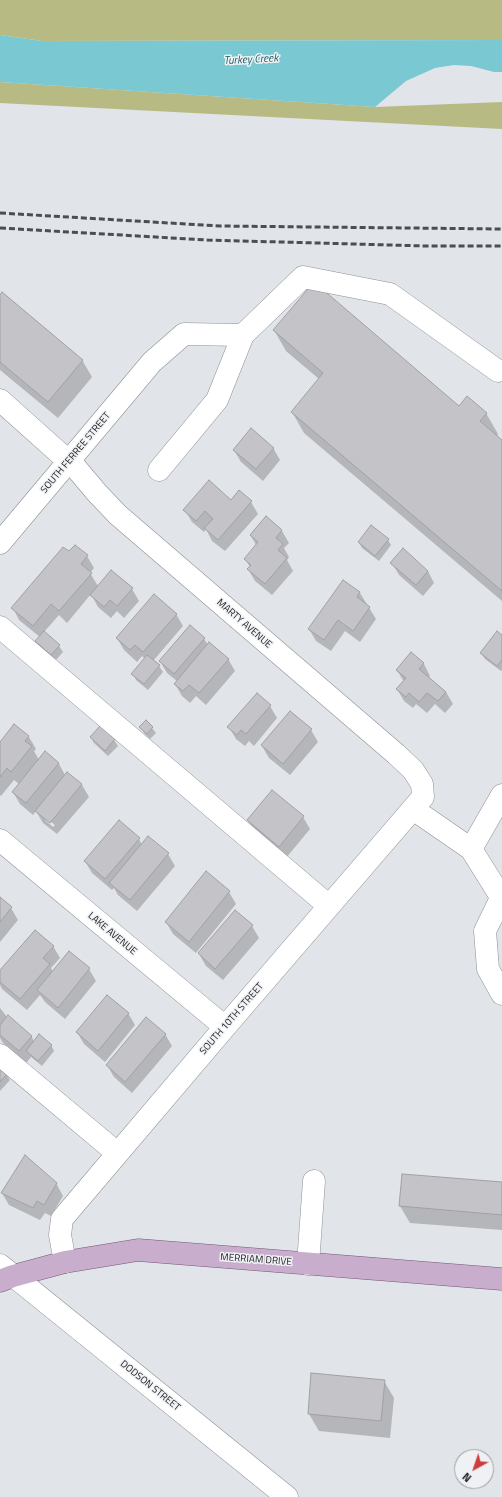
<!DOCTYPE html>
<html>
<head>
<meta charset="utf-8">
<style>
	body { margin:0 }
	#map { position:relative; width:502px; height:1497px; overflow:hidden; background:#e1e4e8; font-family:"Titillium Web",sans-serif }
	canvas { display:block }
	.north { position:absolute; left:454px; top:1449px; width:40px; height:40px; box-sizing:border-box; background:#eff1f5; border:1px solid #9b9d9f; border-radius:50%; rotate:220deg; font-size:11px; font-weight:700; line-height:16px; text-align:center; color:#1d1e1f }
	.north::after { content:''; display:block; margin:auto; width:14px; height:18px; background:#cc3d40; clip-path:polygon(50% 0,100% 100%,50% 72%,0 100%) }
</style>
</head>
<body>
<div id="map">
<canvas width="502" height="1497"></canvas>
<div class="north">N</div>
</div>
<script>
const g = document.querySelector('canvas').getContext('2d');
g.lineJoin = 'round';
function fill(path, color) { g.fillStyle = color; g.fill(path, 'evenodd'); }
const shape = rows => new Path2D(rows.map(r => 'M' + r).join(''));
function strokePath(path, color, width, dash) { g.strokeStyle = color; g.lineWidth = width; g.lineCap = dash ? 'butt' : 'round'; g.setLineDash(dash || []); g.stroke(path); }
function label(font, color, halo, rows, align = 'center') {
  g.font = font + ' "Titillium Web",sans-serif'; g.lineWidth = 3; g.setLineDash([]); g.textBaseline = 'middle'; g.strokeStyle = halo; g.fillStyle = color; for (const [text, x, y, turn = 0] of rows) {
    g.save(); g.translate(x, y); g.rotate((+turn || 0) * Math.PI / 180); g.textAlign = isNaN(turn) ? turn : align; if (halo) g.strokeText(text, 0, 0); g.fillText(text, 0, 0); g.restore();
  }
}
const green = shape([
	[0,0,502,0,502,40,42,41,0,35],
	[0,82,375,107,502,102,502,129,0,103]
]);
const water = shape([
	[0,35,42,41,502,40,502,72,494,72,471,66,454,65,435,68,406,81,375,107,0,82]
]);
const shadow = shape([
	[0,296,82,360,92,377,58,418,0,370],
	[274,330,459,407,486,413,498,434,497,436,502,441,502,601,304,433,292,412,319,379,286,351],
	[273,448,280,460,263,481,241,462,234,450],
	[240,491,251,502,258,514,225,551,212,541,206,529,204,532,192,522,185,510,231,501],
	[266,517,282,531,289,543,284,548,289,557,287,560,293,571,272,595,255,581,248,569,250,567,245,559,256,545,251,536],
	[388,540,391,545,379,561,362,548,359,542],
	[69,553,87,556,94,568,90,573,98,586,132,589,139,601,124,618,117,611,111,618,98,607,91,594,67,623,59,615,44,632,59,646,63,652,55,661,40,647,36,642,40,637,19,620,13,608],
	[392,563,428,571,434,583,423,596,399,575],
	[343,581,360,593,376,619,360,642,345,631,331,651,316,641,309,629],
	[176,614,183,626,153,661,159,666,163,672,148,690,136,680,133,674,145,659,142,656,137,662,124,650,117,638],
	[190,627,204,639,208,645,228,659,235,671,206,705,196,696,190,703,182,696,175,684,177,681,167,673,160,661],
	[502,636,502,670,501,671,485,659,481,653],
	[411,653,424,664,430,676,429,678,446,692,453,704,445,713,435,704,427,713,416,704,413,708,404,701,397,689,404,682,397,670],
	[257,694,270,706,277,718,254,746,249,741,245,746,236,739,229,727],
	[290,712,311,730,318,742,290,775,269,758,262,746],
	[146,721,156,733,150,739,144,733,141,727],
	[15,725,29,737,36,749,34,751,39,760,45,753,59,764,65,775,67,773,82,785,89,797,57,834,43,823,36,811,33,815,20,804,13,792,19,784,14,780,1,796,0,795,0,743],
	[45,817,55,825,53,827,45,820],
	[91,738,114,740,118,746,108,756,94,743],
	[272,791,303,817,310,829,286,858,255,832,248,820],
	[119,822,139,839,142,845,168,854,175,866,137,911,118,895,114,888,112,890,92,873,85,861],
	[206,873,229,892,236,904,196,953,173,934,166,922],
	[0,899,11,908,18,920,0,942],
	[252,926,259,938,223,980,206,966,199,954],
	[53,946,60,958,51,968,53,972,69,952,89,969,96,981,65,1019,45,1002,40,995,27,1010,2,989,0,985,0,972],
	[0,1008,8,1018,8,1017,32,1037,34,1042,51,1045,54,1051,42,1066,31,1057,26,1063,3,1043,0,1038],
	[128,1013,135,1025,105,1062,84,1044,77,1032],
	[165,1034,172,1046,132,1093,114,1077,107,1065],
	[0,1069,6,1074,10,1080,0,1091],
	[56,1183,63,1196,51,1216,45,1213,40,1220,9,1205,2,1193],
	[502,1183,502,1230,410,1223,400,1206],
	[384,1381,394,1398,390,1438,319,1431,309,1414]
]);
const building = shape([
	[314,282,459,406,467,396,487,413,480,421,502,440,502,591,291,412,323,373,273,330,314,282],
	[2,292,83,360,48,402,0,362,0,295,2,292],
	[251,428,274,448,256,469,233,450,251,428],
	[209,480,231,500,239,490,252,501,218,540,204,528,213,519,205,511,196,521,183,510,209,480],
	[266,516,282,530,276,538,283,544,278,550,287,558,265,584,247,569,251,565,244,559,258,542,250,535,266,516],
	[371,525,389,539,375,556,358,542,371,525],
	[75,545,88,555,81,564,92,573,59,611,51,604,33,626,11,608,63,547,69,551,75,545],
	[403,548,428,571,416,585,390,563,403,548],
	[111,570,133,588,117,606,110,600,104,607,90,595,111,570],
	[343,580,360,592,357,597,370,607,353,631,338,620,324,640,308,629,343,580],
	[154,594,177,614,143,652,135,645,130,650,116,638,154,594],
	[190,625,205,638,174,674,159,661,190,625],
	[44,631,60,645,51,655,35,641,44,631],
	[497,631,502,635,502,660,497,666,480,653,497,631],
	[209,642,229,659,199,693,189,685,183,691,174,684,209,642],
	[411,652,424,663,419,669,446,692,438,701,427,693,419,702,409,693,406,697,396,689,406,678,396,670,411,652],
	[147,655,160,665,144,684,131,674,147,655],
	[257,693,271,705,246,734,241,730,237,735,227,727,257,693],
	[290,711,312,729,283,764,261,745,290,711],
	[146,720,153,727,147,734,139,727,146,720],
	[14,724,29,736,25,741,32,746,11,772,7,768,0,777,0,742,14,724],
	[100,726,115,739,105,751,90,737,100,726],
	[45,751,59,763,26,803,12,792,45,751],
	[67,772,82,784,50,823,35,811,67,772],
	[272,790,304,816,279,847,247,820,272,790],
	[119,820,140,838,105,879,84,861,119,820],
	[148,836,169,853,130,900,109,883,148,836],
	[206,871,230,891,189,942,165,922,206,871],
	[0,897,12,907,0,922,0,897],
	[235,910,253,925,215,969,198,953,235,910],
	[35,930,54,946,43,958,50,964,20,999,0,982,0,970,35,930],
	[69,951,90,968,58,1008,37,990,69,951],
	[107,995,129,1013,98,1051,76,1032,107,995],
	[8,1015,32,1036,19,1051,0,1035,0,1025,8,1015],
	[146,1017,166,1034,125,1082,106,1065,146,1017],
	[39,1034,52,1045,38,1061,26,1051,39,1034],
	[0,1067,7,1074,0,1082,0,1067],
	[25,1155,57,1183,44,1205,37,1201,33,1208,1,1193,25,1155],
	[402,1174,502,1182,502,1215,399,1206,402,1174],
	[311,1373,385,1380,381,1421,308,1414,311,1373]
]);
const minor = shape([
	[0,400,76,468,97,493,118,515,396,754,413,770,422,784,423,797,225,1027,62,1219,60,1235,65,1262],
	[159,470,217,400,243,335],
	[0,543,152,362,184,334,243,335,303,277,390,294,498,371],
	[0,627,329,906],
	[413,809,471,849,501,897],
	[0,840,225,1027],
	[471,849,502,795],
	[502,896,485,931,488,969,502,994],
	[0,1055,117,1153],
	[308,1264,314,1181],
	[0,1265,287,1497]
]);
const major = shape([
	[0,1281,13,1276,65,1262,138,1250,502,1279]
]);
const rail = shape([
	[0,213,220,226,502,229],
	[0,228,207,240,427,246,502,246]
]);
const streetNames = [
	["SOUTH FERREE STREET",76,453,-50],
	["MARTY AVENUE",244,624,41],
	["LAKE AVENUE",112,934,40],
	["SOUTH 10TH STREET",232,1019,-49],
	["MERRIAM DRIVE",256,1260,4],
	["DODSON STREET",150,1386,39]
];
const waterNames = [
	["Turkey Creek",251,60,-3]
];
fill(green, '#b7bb83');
fill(water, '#7ac8d2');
fill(shadow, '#0003');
fill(building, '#c4c4c8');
strokePath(building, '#a0a0a4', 1);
strokePath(minor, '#8e9094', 23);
strokePath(major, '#755779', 23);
strokePath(minor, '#fff', 22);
strokePath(major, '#c9adcc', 22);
strokePath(rail, '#4b4d4e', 3, [6, 3]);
label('10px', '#1d1e1f', '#eff1f5', streetNames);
label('italic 11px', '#1b5d64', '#eff1f5', waterNames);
</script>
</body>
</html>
